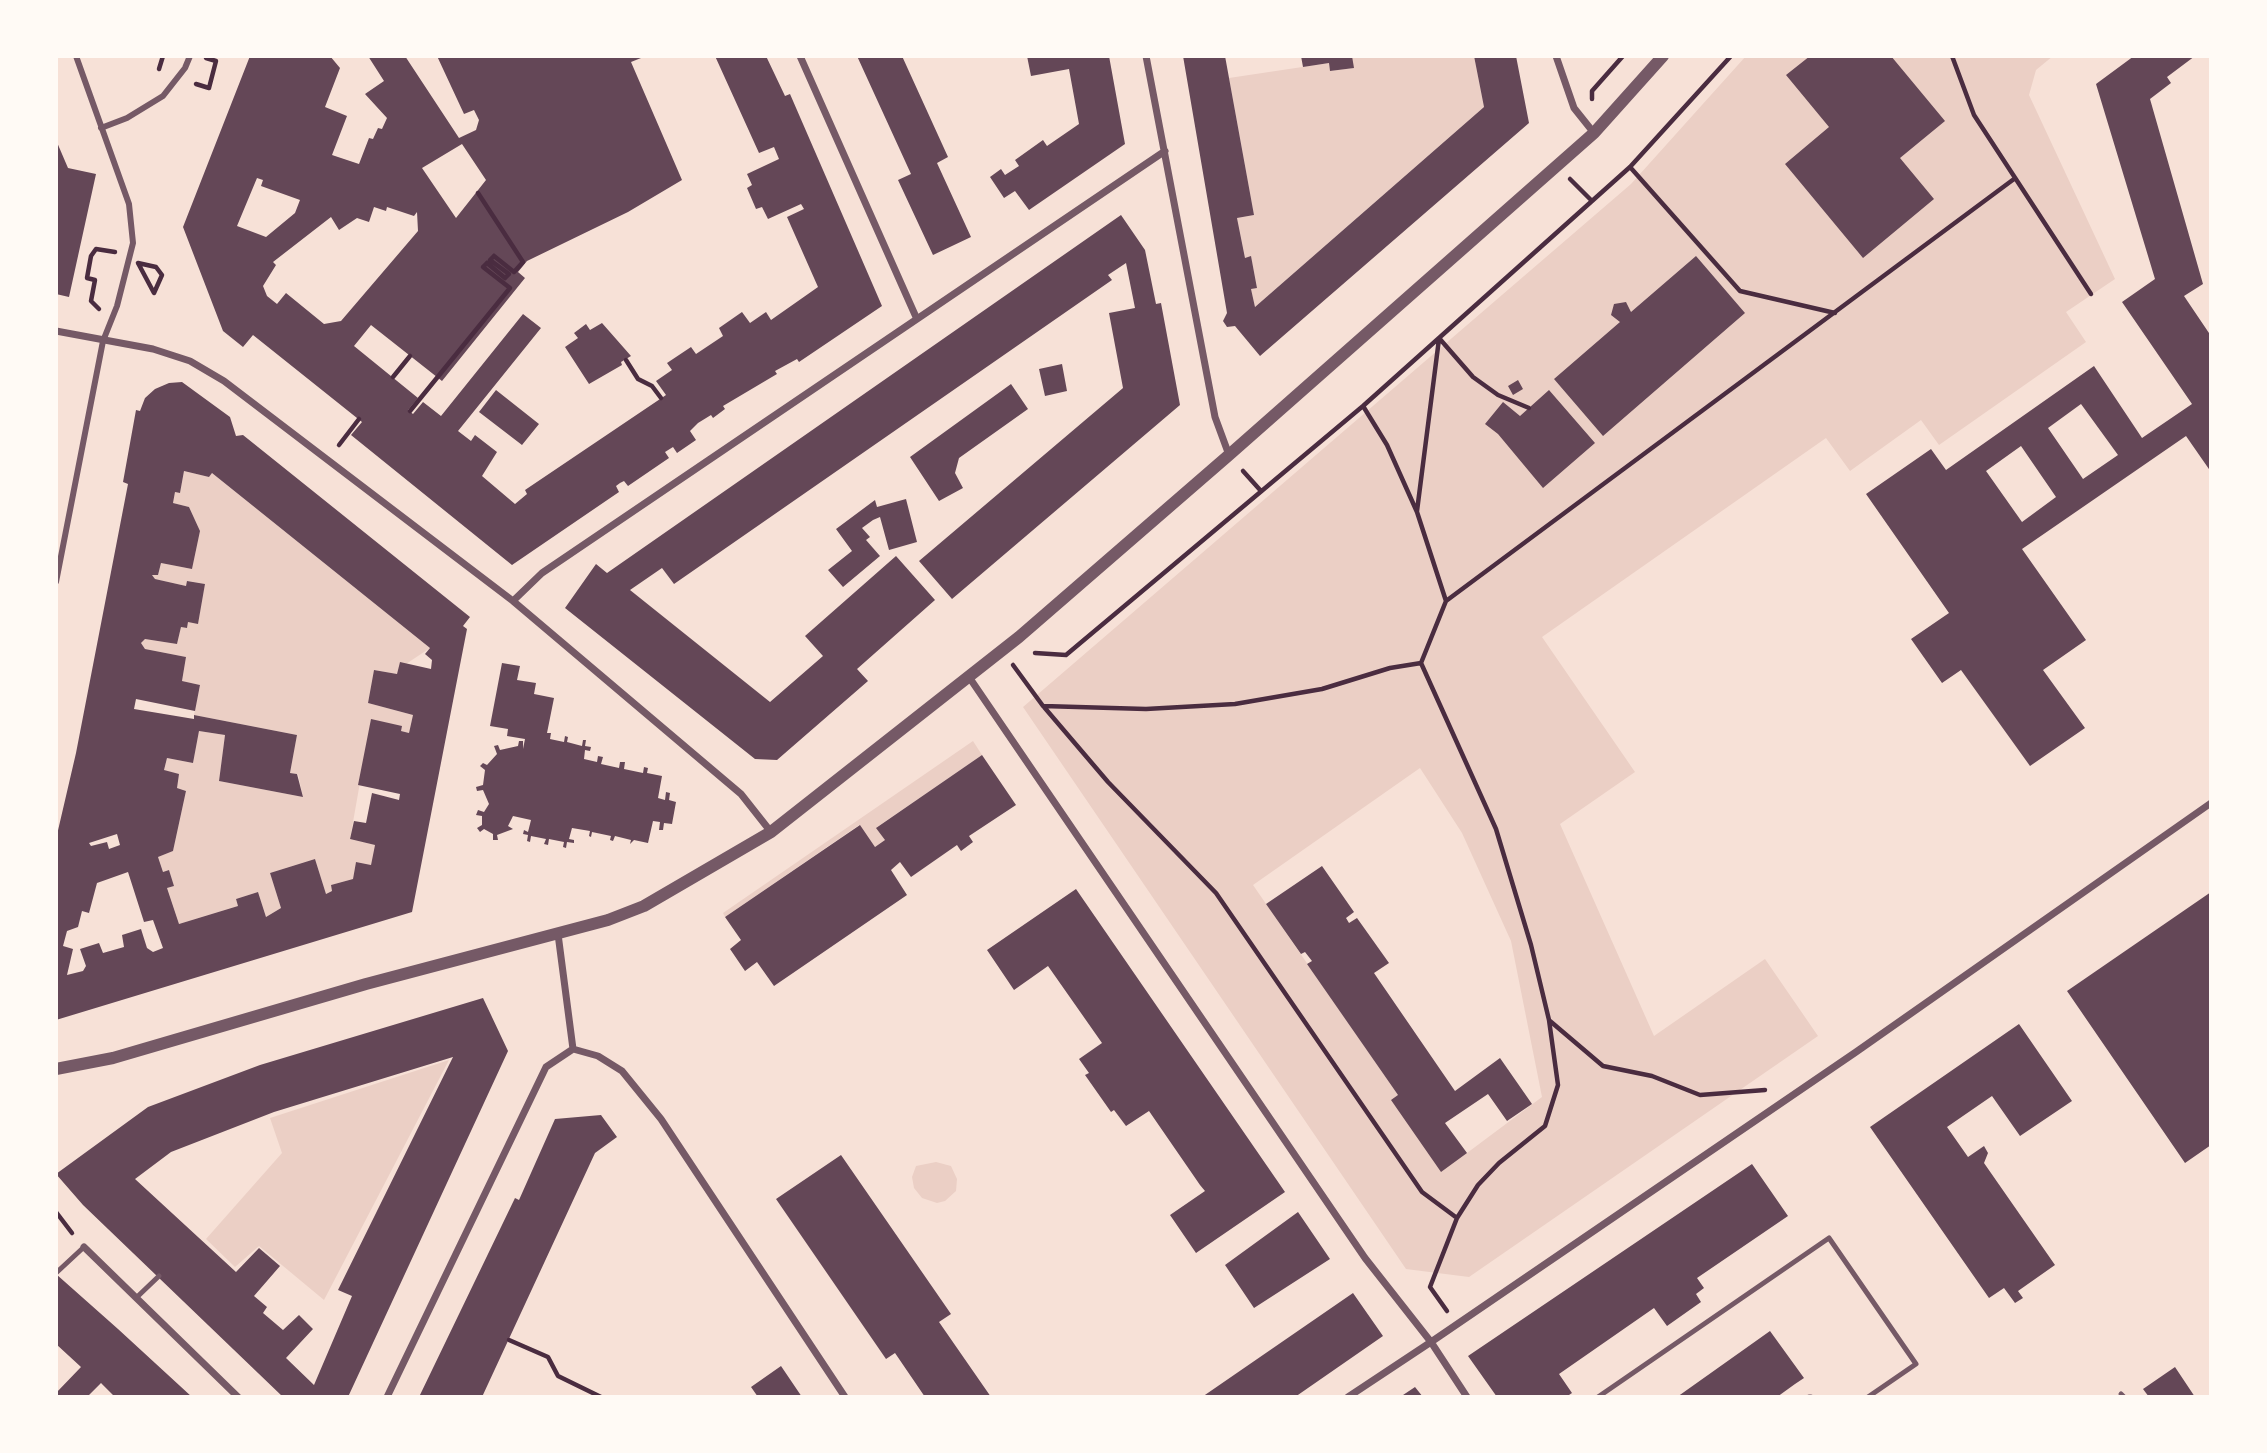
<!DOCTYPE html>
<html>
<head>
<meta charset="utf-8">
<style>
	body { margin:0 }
	#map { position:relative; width:2267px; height:1453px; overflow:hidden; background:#f7e1d7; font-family:Montserrat,sans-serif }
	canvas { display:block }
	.frame { position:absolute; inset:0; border:58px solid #fffaf5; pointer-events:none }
</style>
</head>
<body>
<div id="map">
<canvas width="2267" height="1453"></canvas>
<div class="frame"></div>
</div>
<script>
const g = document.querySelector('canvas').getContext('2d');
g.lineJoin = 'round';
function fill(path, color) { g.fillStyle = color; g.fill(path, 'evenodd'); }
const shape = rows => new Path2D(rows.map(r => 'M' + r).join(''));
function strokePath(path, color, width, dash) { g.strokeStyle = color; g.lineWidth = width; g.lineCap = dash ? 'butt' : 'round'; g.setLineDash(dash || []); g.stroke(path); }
const green = shape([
	[1364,56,1474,56,1484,107,1255,307,1251,289,1257,287,1251,257,1245,258,1237,218,1254,215,1229,78,1329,63,1330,71,1353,68,1352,58],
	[1746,56,2053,56,2036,70,2029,95,2115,279,2066,312,2086,342,1939,445,1921,420,1850,471,1826,438,1542,637,1635,772,1560,824,1654,1036,1765,959,1818,1036,1469,1277,1406,1269,1023,707,1631,184],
	[1420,768,1462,833,1511,941,1542,1097,1467,1153,1398,1095,1253,885],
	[184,471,209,477,212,473,430,648,406,664,400,663,397,674,374,670,368,703,413,715,409,733,401,731,401,726,371,720,350,839,375,845,371,865,356,862,353,879,331,885,332,891,326,894,315,859,270,873,281,908,266,917,258,892,236,899,238,906,179,924,167,888,174,886,169,870,163,872,158,857,173,851,186,791,177,788,164,770,167,758,193,763,199,731,225,735,219,781,303,797,298,774,290,773,297,735,194,715,200,685,182,681,186,657,145,649,141,643,145,639,177,644,181,627,187,628,188,622,198,623,205,584,188,581,186,586,155,579,152,575,158,575,161,563,192,569,200,531,189,507,173,503,175,492,180,493],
	[973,741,982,755,877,827,885,840,875,847,859,825,725,917,723,913],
	[449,1060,324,1300,259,1246,235,1267,206,1239,282,1153,270,1118],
	[936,1162,951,1166,957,1179,956,1191,945,1201,937,1203,922,1198,914,1188,912,1177,916,1166]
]);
const building = shape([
	[250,56,330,56,340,68,325,107,347,116,332,155,359,164,369,138,373,139,378,128,382,129,387,118,365,94,384,81,368,56,405,56,459,138,476,130,479,120,474,110,464,114,437,56,646,56,631,62,682,180,628,212,527,261,518,272,525,278,442,381,371,325,354,346,418,398,408,410,413,414,423,402,441,416,523,314,541,328,458,431,471,441,475,435,497,452,482,476,515,504,527,494,525,490,666,395,656,381,672,370,667,363,691,347,696,354,723,336,719,328,742,312,750,323,766,312,771,320,818,287,787,217,804,209,801,204,768,219,762,207,756,209,747,188,752,185,747,174,779,159,774,147,759,153,715,56,766,56,785,96,790,94,882,306,799,362,797,359,775,371,777,374,723,406,725,409,713,418,711,415,698,423,690,431,696,440,677,453,673,447,665,452,669,458,628,486,624,481,620,483,616,486,619,492,512,565,351,435,362,422,253,335,243,347,223,331,183,227],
	[462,144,486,180,456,218,422,168],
	[257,178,263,180,261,186,300,200,295,213,266,237,237,226],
	[374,207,386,211,387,207,414,216,417,212,418,231,341,321,324,324,286,293,277,304,267,296,263,286,276,265,273,262,331,217,339,230,357,218,369,222],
	[857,56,902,56,948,157,937,163,971,237,933,255,898,180,911,174],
	[1027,56,1109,56,1125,144,1029,210,1015,191,1004,198,990,177,1001,169,1005,175,1019,166,1015,160,1043,140,1047,146,1079,124,1069,69,1031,76],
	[1183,56,1225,56,1254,215,1237,218,1245,258,1251,256,1257,288,1251,289,1255,307,1484,107,1474,56,1516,56,1529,123,1260,356,1235,326,1227,327,1223,321,1227,313],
	[1301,56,1352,56,1354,68,1330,71,1329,63,1303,67],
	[1810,56,1891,56,1945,121,1900,158,1934,199,1863,258,1785,164,1829,127,1786,75],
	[2134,56,2195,56,2167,77,2171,83,2150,99,2203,284,2184,296,2211,336,2211,472,2186,436,2022,549,2086,640,2043,670,2085,728,2030,766,1961,670,1942,683,1911,639,1949,613,1866,494,1931,449,1946,470,2094,366,2142,438,2192,404,2122,302,2155,279,2096,84],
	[2081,404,2118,455,2083,479,2048,428],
	[2021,446,2056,497,2022,522,1986,471],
	[56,140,68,168,96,174,69,297,56,294],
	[1121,215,1145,250,1156,304,1161,303,1180,405,952,599,919,561,1123,388,1109,313,1135,308,1126,263,1108,275,1112,280,674,584,662,568,630,590,770,702,823,656,805,636,896,556,935,600,857,669,868,681,777,760,755,759,565,608,596,564,607,573],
	[1696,256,1745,313,1603,436,1554,379,1620,322,1611,315,1614,304,1626,302,1631,312],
	[602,323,631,356,621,362,622,365,589,384,565,347,578,338,574,333,586,324,590,330],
	[1062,364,1067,391,1045,396,1039,369],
	[1518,380,1523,389,1513,395,1508,386],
	[182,382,230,417,236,436,243,435,470,617,463,626,467,629,412,912,56,1020,56,839,76,753,128,484,123,482,136,410,140,411,145,398,155,389,169,383],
	[184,471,209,477,212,473,430,648,425,654,432,660,431,669,400,662,397,674,374,670,368,703,413,715,409,733,401,731,402,726,371,719,358,785,400,794,399,800,372,793,366,823,354,821,350,839,375,845,371,865,356,862,353,879,331,885,332,891,326,894,315,859,270,873,281,908,266,917,258,892,236,899,238,906,179,924,167,888,174,886,169,870,163,872,158,857,173,851,186,791,177,788,179,774,164,770,167,758,193,763,199,731,225,735,219,781,303,797,297,774,290,773,297,735,194,715,194,719,134,709,136,699,195,711,200,685,182,681,186,657,145,649,141,643,145,639,177,644,181,627,187,628,188,622,198,624,205,584,187,581,186,586,155,579,152,575,158,575,161,563,192,569,200,531,189,507,173,503,175,492,180,493],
	[117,834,120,845,109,849,107,842,91,846,89,843],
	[128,872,144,922,153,920,163,948,153,952,147,948,141,929,122,935,124,947,103,953,99,943,80,949,86,966,83,971,67,975,73,949,63,946,67,931,78,927,82,911,89,913,97,883],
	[1011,384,1028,409,959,458,955,473,963,488,939,501,910,457],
	[496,390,539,424,522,445,479,412],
	[1549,390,1595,443,1543,488,1498,434,1485,424,1503,402,1520,416],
	[906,499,917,542,889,550,880,517,873,520,862,528,870,537,866,540,880,556,843,587,828,570,852,551,836,529,875,500,877,507],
	[502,663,520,666,517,680,536,683,534,694,554,698,547,733,551,733,550,739,564,742,565,736,568,737,567,742,582,746,583,740,586,740,585,746,591,747,590,751,585,750,584,759,597,762,598,756,603,757,601,764,619,768,620,762,625,762,624,769,643,773,644,767,648,768,647,773,662,776,658,798,665,800,666,792,670,793,669,800,676,802,672,824,664,823,663,830,659,830,660,822,653,821,648,843,634,840,630,844,631,840,615,836,613,841,610,840,611,836,592,832,591,837,589,836,590,831,572,828,569,839,574,840,574,843,567,842,566,848,563,847,564,842,549,839,548,845,544,844,546,839,531,836,530,842,527,841,528,835,523,834,524,830,528,832,531,820,513,816,508,826,513,829,497,835,498,840,493,840,493,834,484,829,480,832,477,828,482,825,482,816,476,815,478,810,484,812,489,804,483,790,477,791,476,787,483,785,485,770,480,766,483,763,487,765,497,754,494,746,498,745,500,750,518,746,519,741,523,741,523,749,525,739,507,736,508,729,490,726],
	[982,755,1016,805,969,836,973,842,961,851,957,845,911,877,900,862,891,870,907,895,774,986,757,962,745,971,730,949,741,940,725,917,860,825,875,847,885,840,876,828],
	[1322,866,1354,912,1346,918,1349,923,1357,918,1389,963,1374,973,1455,1091,1500,1058,1532,1104,1507,1121,1488,1094,1445,1123,1467,1153,1441,1172,1391,1100,1398,1095,1307,964,1312,961,1305,952,1301,954,1266,904],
	[1076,889,1285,1192,1196,1253,1170,1215,1205,1191,1200,1185,1149,1111,1126,1126,1114,1110,1111,1112,1085,1075,1089,1073,1079,1059,1102,1043,1048,966,1014,990,987,950],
	[2211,892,2211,1145,2185,1163,2067,991],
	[483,998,508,1051,348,1397,283,1397,83,1205,56,1174,148,1107,260,1065],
	[453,1057,338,1290,352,1296,314,1385,286,1358,313,1329,299,1315,283,1330,263,1313,267,1307,254,1296,280,1266,259,1248,236,1272,135,1179,171,1152,274,1112],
	[2019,1024,2072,1101,2020,1136,1992,1096,1947,1127,1968,1157,1984,1146,1988,1153,1984,1163,2055,1265,2018,1291,2023,1298,2015,1303,2004,1288,1989,1298,1870,1127],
	[601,1115,617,1137,595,1153,482,1397,419,1397,515,1198,519,1200,555,1119],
	[841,1155,951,1314,939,1322,991,1397,925,1397,895,1353,886,1359,776,1199],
	[1752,1164,1788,1216,1697,1278,1704,1288,1696,1294,1701,1302,1667,1326,1654,1308,1559,1374,1572,1393,1566,1397,1497,1397,1468,1356],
	[1298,1212,1330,1259,1254,1308,1225,1265],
	[56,1274,118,1329,192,1397,115,1397,101,1383,87,1397,56,1397,56,1393,81,1367,56,1344],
	[1353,1293,1383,1336,1295,1397,1202,1397],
	[1770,1331,1804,1378,1795,1384,1777,1397,1677,1397],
	[781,1366,802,1397,758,1397,751,1387],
	[2175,1367,2195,1397,2149,1397,2143,1389],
	[1415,1387,1423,1397,1400,1397]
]);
const path = shape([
	[1952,56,1974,115,2091,294],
	[159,69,163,56],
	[196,84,209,88,216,61,206,58],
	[1592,99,1592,91,1623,56],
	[1630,167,1740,291,1835,313],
	[1570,179,1592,201],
	[478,193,523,262,514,272,494,256],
	[494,256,490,260,509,274,505,278],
	[138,263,156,267,162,275,154,293,138,263],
	[487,263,505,278],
	[99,309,91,301,95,280,87,278,91,256,96,249,115,252],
	[1439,338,1473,377,1498,395,1529,408],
	[626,360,638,379,652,386,661,398],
	[393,377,410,356],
	[1363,406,1387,445,1417,512,1446,601],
	[410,411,510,288,483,267,487,263],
	[339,445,359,419],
	[1243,471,1261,491],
	[1417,511,1439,339],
	[1035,653,1066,655,1363,406,1630,167,1731,56],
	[1421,663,1496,829,1531,945,1549,1020,1558,1085,1545,1126,1499,1163,1478,1185,1457,1218,1430,1287,1447,1311],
	[1013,665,1043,706,1146,709,1235,704,1322,689,1390,668,1421,663,1446,601,2014,179],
	[1044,707,1108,782,1216,893,1422,1192,1457,1218],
	[1550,1021,1603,1066,1652,1076,1700,1095,1765,1090],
	[56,1212,72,1233],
	[509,1340,548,1357,558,1376,601,1397]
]);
const service = shape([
	[56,1273,84,1247],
	[136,1298,159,1276],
	[2121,1394,2124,1397],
	[1598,1397,1829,1238,1916,1364,1868,1397],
	[1809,1397,1811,1397]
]);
const pedestrian = shape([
	[101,128,127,118,163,96,185,68,190,56],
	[56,582,103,341,117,306,133,243,129,204,76,56]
]);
const minor = shape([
	[800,56,916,317],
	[1146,56,1215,417,1229,455],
	[1556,56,1574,108,1594,133],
	[56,331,153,349,190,361,224,381,513,601,741,794,771,832],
	[513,601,542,573,1165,151],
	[969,677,1365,1258,1431,1342,1856,1052,2211,803],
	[558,934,573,1049],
	[573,1049,598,1056,622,1071,661,1119,845,1397],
	[84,1247,238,1397],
	[387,1397,546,1067,573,1049],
	[1348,1397,1431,1342,1467,1397]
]);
const tertiary = shape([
	[56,1069,113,1058,366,984,608,920,644,906,771,832,1019,637,1229,455,1594,133,1663,56]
]);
fill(green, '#ebcfc5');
fill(building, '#644757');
strokePath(path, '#4a2c40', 4.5);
strokePath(service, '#755966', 5);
strokePath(pedestrian, '#755966', 6);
strokePath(minor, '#755966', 7);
strokePath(tertiary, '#755966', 12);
</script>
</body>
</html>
